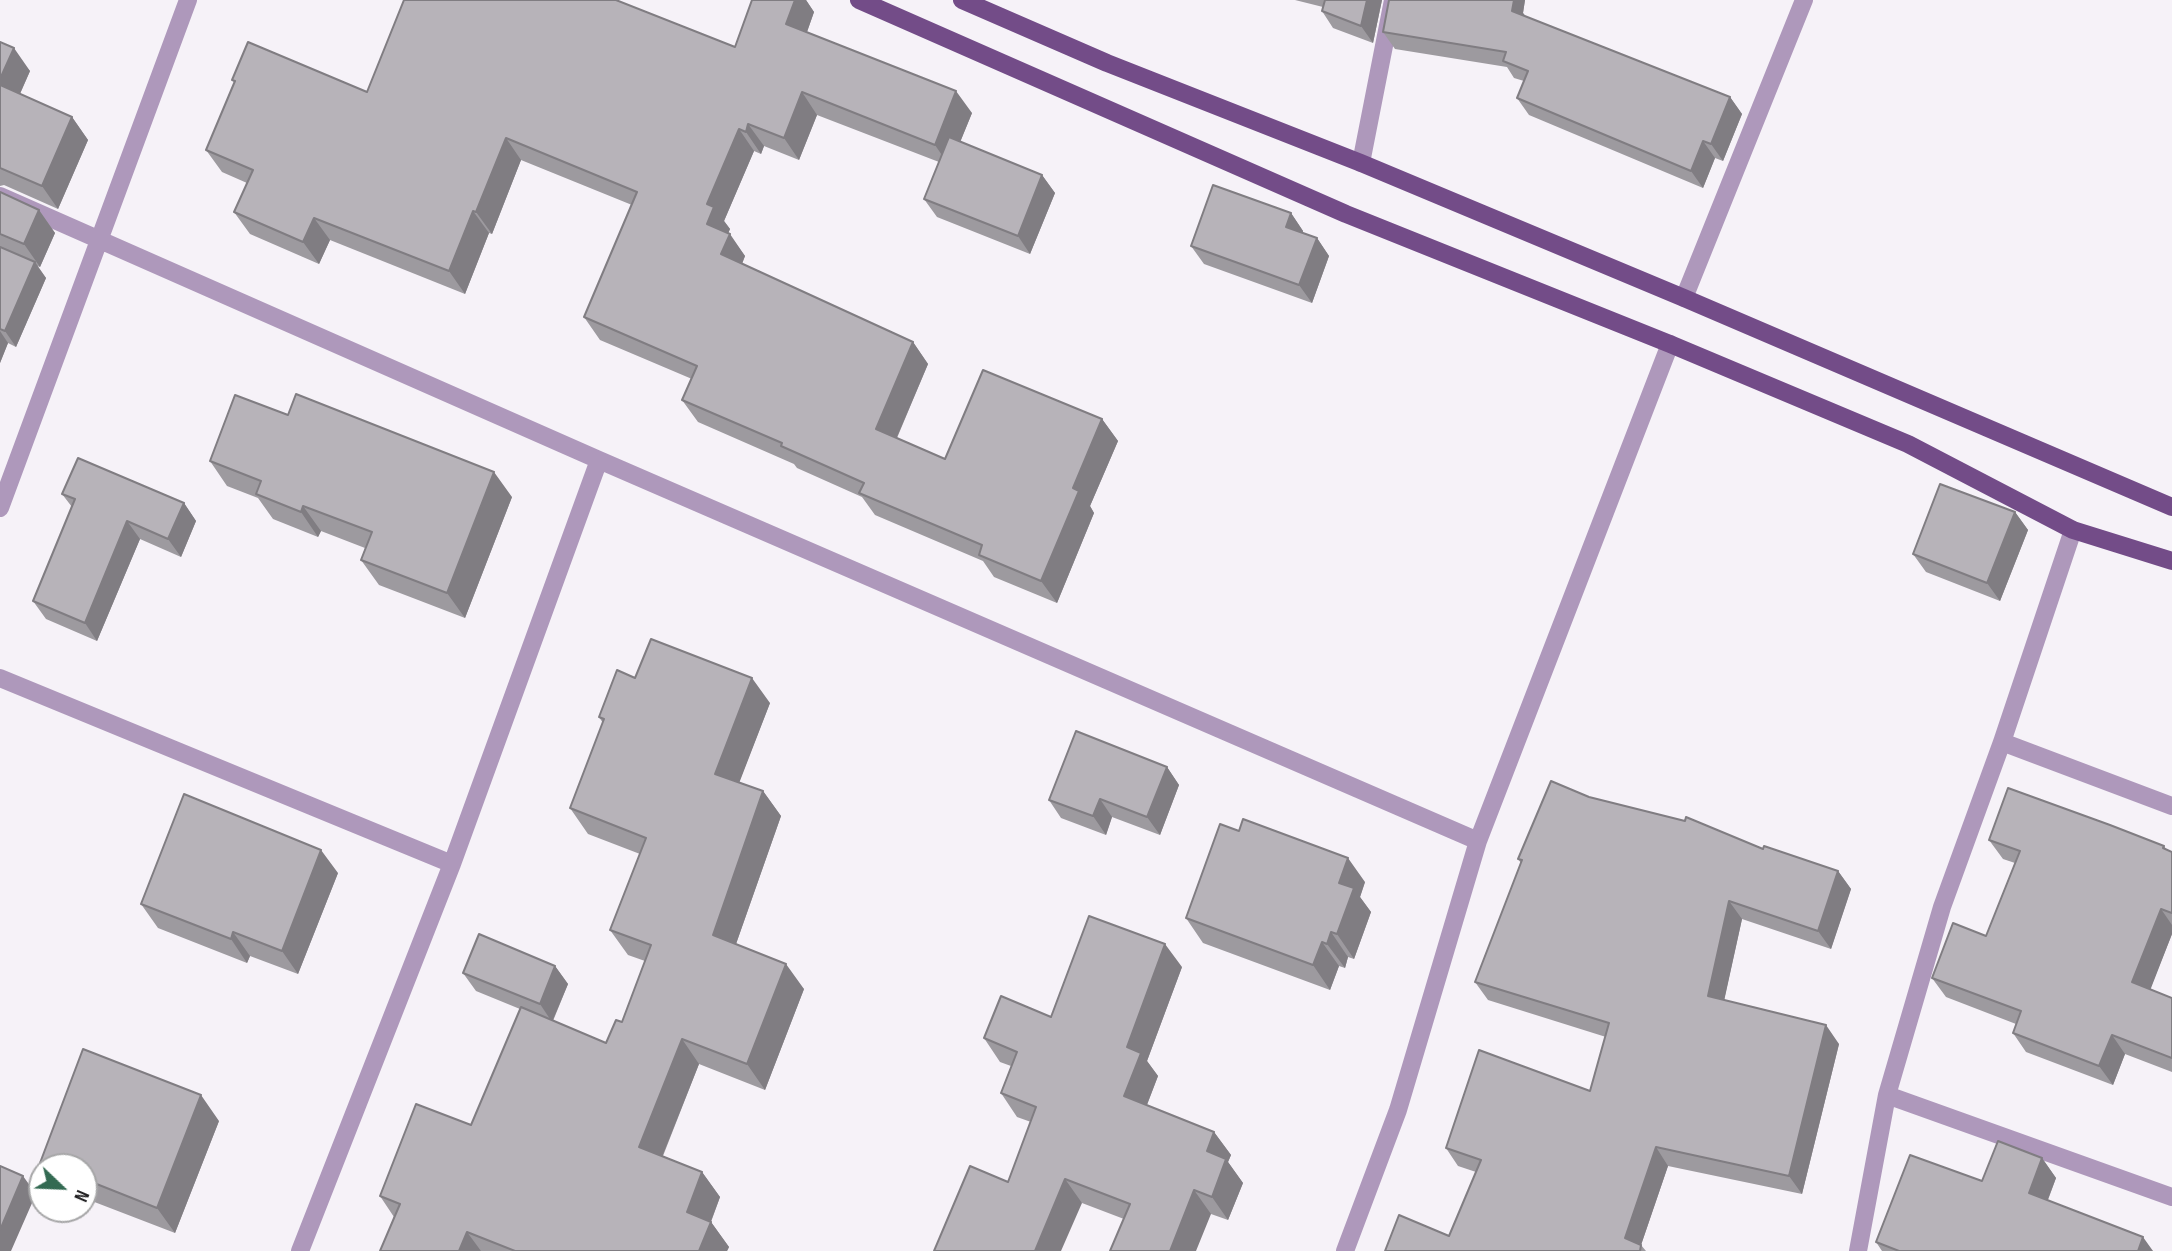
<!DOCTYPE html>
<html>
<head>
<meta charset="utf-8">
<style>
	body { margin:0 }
	#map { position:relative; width:2172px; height:1251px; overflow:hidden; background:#f6f2f8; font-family:"Sofia Sans Condensed",sans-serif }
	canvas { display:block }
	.north { position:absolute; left:28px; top:1153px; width:70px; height:70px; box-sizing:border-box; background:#fff; border:2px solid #a6a6a7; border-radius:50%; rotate:113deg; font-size:19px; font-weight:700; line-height:28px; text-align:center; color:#212022 }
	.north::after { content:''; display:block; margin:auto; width:24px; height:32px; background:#336a52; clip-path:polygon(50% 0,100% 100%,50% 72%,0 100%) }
</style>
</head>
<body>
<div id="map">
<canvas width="2172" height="1251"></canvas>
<div class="north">N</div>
</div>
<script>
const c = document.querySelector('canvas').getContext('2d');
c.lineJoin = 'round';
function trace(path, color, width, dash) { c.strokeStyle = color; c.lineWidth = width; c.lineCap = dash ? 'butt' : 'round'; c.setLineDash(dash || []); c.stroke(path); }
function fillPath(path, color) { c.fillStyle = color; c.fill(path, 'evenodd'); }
const minor = new Path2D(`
	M1361 163 1393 0
	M0 196 599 460 1478 841
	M1684 298 1804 0
	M0 508 188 0
	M0 678 452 864
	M2002 742 2172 806
	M1887 1095 2172 1197
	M300 1251 452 864 599 460
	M1345 1251 1398 1110 1478 841 1670 344
	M1858 1251 1887 1095 1942 907 2002 742 2073 530`);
const major = new Path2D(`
	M859 0 1346 214 1670 344 1908 444 2073 530 2172 561
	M962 0 1107 63 1361 163 1684 298 2172 507`);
const wall = new Path2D(`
	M752 0H806L814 12 807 32 972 113 960 142 1042 175 1055 193 1030 254 937 217 924 199 939 162 817 115 799 160 764 146 761 154 754 151 724 221 730 229 728 233 745 256 742 264 913 342 928 364 897 438 945 459 1102 419 1118 441 1090 506 1094 513 1057 603 994 577 983 561 875 515 862 497 797 468 794 464 698 422 682 400 692 379 600 340 584 317 632 205 521 160 492 234 489 233 465 294 330 240 319 264 250 234 234 212 247 183 222 172 206 150 235 83 232 80 367 92 735 47Z
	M1295 0H1382L1373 43 1333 28 1322 11 1323 7Z
	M1389 0H1525L1523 13 1525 16 1730 97 1742 114 1723 161 1715 158 1703 188 1529 115 1517 98 1524 81 1514 78 1507 67 1395 49 1383 32Z
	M0 42 30 71 20 94 72 117 88 140 58 209 4 185 0 186Z
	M0 192 39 210 55 233 40 267 37 266 46 278 16 347 8 343 0 363Z
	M1291 213 1303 231V233L1317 238 1329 256 1312 303 1204 264 1191 246Z
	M210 461 512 497 465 618 379 585 361 560 365 548 321 531 318 537 273 519 258 498 227 486Z
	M62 494 184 503 196 521 181 557 140 539 97 641 46 619 33 601 72 507Z
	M2015 512 2028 530 2000 601 1926 572 1913 554Z
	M635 678 770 703 739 782 763 791 781 816 736 944 804 989 765 1090 699 1064 663 1156 702 1172 720 1197 711 1222 729 1247 727 1251H380L394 1217 380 1196 471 1125 520 1009 476 991 463 973 555 966 568 984 553 1021 606 1043 622 1022 645 961 628 955 610 930 640 854 588 834 570 808 603 723 599 717Z
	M1167 767 1179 785 1160 835 1112 817 1106 835 1061 818 1049 800Z
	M1589 797 1838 871 1851 889 1831 949 1742 919 1724 1000 1839 1044 1802 1194 1668 1166 1641 1245 1646 1251H1385L1449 1236 1476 1172 1458 1166 1446 1148 1590 1091 1606 1037 1488 1000 1475 982 1521 863 1518 859Z
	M1989 840 2164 846 2166 849 2172 852V934L2150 989 2172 998V1072L2125 1054 2113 1085 2026 1052 2013 1033 2016 1024 1946 997 1932 978 1986 936 2015 863 2003 859Z
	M338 873 298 974 250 956 247 963 158 928 141 904Z
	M1365 882 1360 897 1371 912 1354 959 1348 957 1345 968 1339 966 1330 990 1203 943 1186 918Z
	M1182 967 1147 1061 1158 1076 1147 1105 1214 1132 1231 1155 1228 1162 1243 1183 1228 1220 1211 1214 1124 1219 1082 1203 1008 1182 1031 1122 1017 1117 1001 1093 1011 1066 1000 1062 984 1038 1051 1017Z
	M219 1121 175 1233 84 1198V1167H43L40 1163Z
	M2042 1158 2056 1178 2048 1200 2153 1251H1882L1876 1242 1982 1181Z`);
const shadedWall = new Path2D(`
	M795 0H806L814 12 802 46 786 24Z
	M1367 0H1382L1373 43 1361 26Z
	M1511 0H1525L1523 13 1526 17 1512 11Z
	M14 48 30 71 14 107 0 88V79Z
	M956 91 972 113 950 167 935 145Z
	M802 92 817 115 799 160 784 138Z
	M1730 97 1742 114 1723 161 1711 144Z
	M72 117 88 140 58 209 42 186Z
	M748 124 764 146 761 154 746 132Z
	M739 129 754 151 724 221 730 229 723 246 707 224V204Z
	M506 138 521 160 492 234 476 212Z
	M1703 141 1715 158 1703 188 1691 171Z
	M1042 175 1055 193 1030 254 1018 236Z
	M39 210 55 233 40 267 24 244Z
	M473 211 489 233 465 294 449 271Z
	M1291 213 1303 231 1299 245 1286 227Z
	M314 218 330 240 319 264 303 242Z
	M730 234 745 256 737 276 721 254Z
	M1317 238 1329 256 1312 303 1299 285Z
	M35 262 46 278 16 347 5 331Z
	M0 331 8 343 0 363Z
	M913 342 928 364 891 451 876 429Z
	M1102 419 1118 441 1090 506 1094 513 1057 603 1041 581 1073 488Z
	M494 472 512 497 465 618 447 593Z
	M184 503 196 521 181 557 168 539Z
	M303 506 321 531 318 537 301 512Z
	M2015 512 2028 530 2000 601 1987 583Z
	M127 521 140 539 97 641 85 623Z
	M752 678 770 703 733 799 715 774Z
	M1167 767 1179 785 1160 835 1147 817Z
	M763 791 781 816 730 961 713 935Z
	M1100 799 1112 817 1106 835 1093 816Z
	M321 850 338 873 298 974 282 951Z
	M1348 858 1365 882 1360 897 1371 912 1354 959 1337 934 1339 883Z
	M1838 871 1851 889 1831 949 1818 931Z
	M1729 901 1742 919 1721 1015 1708 996Z
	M2161 909 2172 925V934L2146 1001 2132 982Z
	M233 932 250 956 247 963 231 939Z
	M1331 932 1348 957 1345 968 1327 944Z
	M1322 942 1339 966 1330 990 1313 965Z
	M1165 944 1182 967 1147 1061 1158 1076 1141 1120 1124 1096 1127 1047Z
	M786 964 804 989 765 1090 747 1064Z
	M555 966 568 984 552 1022 540 1004Z
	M1826 1025 1839 1044 1802 1194 1789 1176Z
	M2112 1035 2125 1054 2113 1085 2099 1066Z
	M682 1039 699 1064 656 1172 639 1147Z
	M201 1095 219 1121 175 1233 157 1208Z
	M1214 1132 1231 1155 1228 1162 1243 1183 1228 1220 1212 1197 1207 1151Z
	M1656 1147 1668 1166 1639 1251 1625 1238Z
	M2042 1158 2056 1178 2043 1212 2029 1193Z
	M702 1172 720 1197 705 1237 687 1212Z
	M23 1176 36 1194 11 1251H0V1230Z
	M1065 1179 1082 1203 1061 1251H1035Z
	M1194 1190 1211 1214 1196 1251H1170Z
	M711 1222 729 1247 727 1251H699Z
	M467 1232 481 1251H459Z
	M2143 1237 2153 1251H2138Z`);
const building = new Path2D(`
	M404 0H616L735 47 752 0H795L786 24 956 91 935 145 802 92 784 138 748 124 746 132 739 129 707 204 714 207 707 224 730 234 721 254 913 342 876 429 945 459 983 370 1102 419 1073 488 1079 491 1041 581 979 555 982 545 859 493 864 483 781 446 782 443 682 400 697 366 584 317 637 192 506 138 476 212 473 211 449 271 314 218 303 242 234 212 253 170 206 150 235 81 232 80 248 42 367 92Z
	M1325 0H1367L1361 26 1322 11Z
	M1389 0H1514L1512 11 1730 97 1711 144 1703 141 1691 171 1517 98 1528 71 1503 61 1506 52 1383 32Z
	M0 42 14 48 0 79Z
	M0 85 72 117 42 186 0 168Z
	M949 137 1042 175 1018 236 924 199Z
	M1213 185 1291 213 1286 227 1317 238 1299 285 1191 246Z
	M0 192 39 210 24 244 0 234Z
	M0 247 35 262 5 331 0 329Z
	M296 394 494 472 447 593 361 560 372 532 303 506 301 512 256 494 261 481 210 461 235 395 288 415Z
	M78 458 184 503 168 539 127 521 85 623 33 601 75 499 62 494Z
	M1940 484 2015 512 1987 583 1913 554Z
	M651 639 752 678 715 774 763 791 713 935 786 964 747 1064 682 1039 639 1147 702 1172 687 1212 711 1222 699 1251H515L467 1232 459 1251H380L400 1204 380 1196 416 1104 471 1125 521 1007 606 1043 616 1020 622 1022 651 945 610 930 646 838 570 808 604 719 599 717 617 670 635 678Z
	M1076 731 1167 767 1147 817 1100 799 1093 816 1049 800Z
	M1551 781 1589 797 1685 821 1686 817 1763 849 1764 846 1838 871 1818 931 1729 901 1708 996 1826 1025 1789 1176 1656 1147 1625 1238 1641 1245 1640 1251H1385L1399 1215 1449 1236 1481 1160 1446 1148 1479 1050 1590 1091 1609 1023 1475 982 1522 860 1518 859Z
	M2008 788 2110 825 2164 846 2163 848 2172 852V913L2161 909 2132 982 2172 998V1058L2112 1035 2099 1066 2013 1033 2021 1011 1932 978 1953 923 1986 936 2020 851 1989 840Z
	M184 794 321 850 282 951 233 932 231 939 141 904Z
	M1243 819 1348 858 1339 883 1354 888 1337 934 1331 932 1327 944 1322 942 1313 965 1186 918 1220 824 1239 831Z
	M1089 916 1165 944 1127 1047 1141 1053 1124 1096 1214 1132 1207 1151 1226 1159 1212 1197 1194 1190 1170 1251H1110L1130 1204 1065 1179 1035 1251H934L970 1166 1008 1182 1036 1107 1001 1093 1017 1052 984 1038 1001 996 1051 1017Z
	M479 934 555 966 540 1004 463 973Z
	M83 1049 201 1095 157 1208 84 1179V1167H52L40 1163Z
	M1998 1141 2042 1158 2029 1193 2143 1237 2138 1251H1899L1876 1242 1910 1155 1982 1181Z
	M0 1166 23 1176 0 1230Z`);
trace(minor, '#ae98bb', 18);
trace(major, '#734c88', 18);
fillPath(wall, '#9d9a9f');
fillPath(shadedWall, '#807d82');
fillPath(building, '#b7b3b9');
trace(building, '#807d82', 2);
</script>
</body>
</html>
